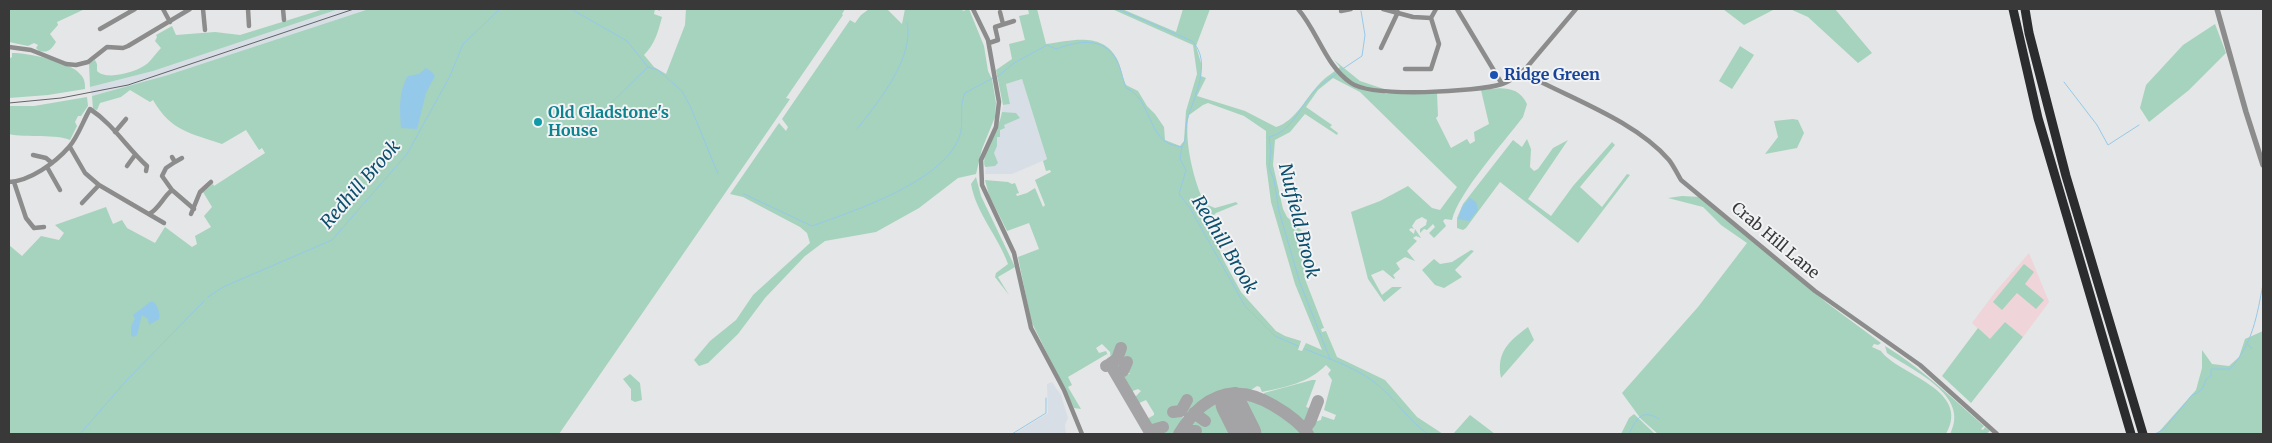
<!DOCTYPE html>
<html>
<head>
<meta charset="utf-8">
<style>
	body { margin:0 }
	#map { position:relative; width:2272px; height:443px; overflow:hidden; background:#e5e6e7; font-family:Merriweather,serif }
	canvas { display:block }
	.frame { position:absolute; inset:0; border:10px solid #39393a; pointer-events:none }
</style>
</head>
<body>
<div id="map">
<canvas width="2272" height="443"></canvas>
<div class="frame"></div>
</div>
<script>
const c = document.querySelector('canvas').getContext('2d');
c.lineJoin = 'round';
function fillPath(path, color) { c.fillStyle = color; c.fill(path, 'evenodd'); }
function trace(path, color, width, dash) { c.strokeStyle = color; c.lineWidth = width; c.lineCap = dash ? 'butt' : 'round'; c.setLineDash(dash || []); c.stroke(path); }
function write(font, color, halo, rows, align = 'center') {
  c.font = font + ' Merriweather,serif'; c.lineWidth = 4; c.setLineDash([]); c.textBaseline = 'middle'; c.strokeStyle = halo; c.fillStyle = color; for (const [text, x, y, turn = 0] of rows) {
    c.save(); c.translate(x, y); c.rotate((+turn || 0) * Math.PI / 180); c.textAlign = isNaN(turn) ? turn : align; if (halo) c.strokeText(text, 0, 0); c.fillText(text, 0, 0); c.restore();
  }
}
const commercial = new Path2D(`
	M2029 253 2049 302 2023 337 2005 322 1990 340 1972 323 1996 291Z`);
const built = new Path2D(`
	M339 9H369L168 75 92 96 90 87 153 71Z
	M1022 79 1047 159 1012 174H985L989 146 999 126 1003 105 1010 104 1006 84Z
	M1052 382 1061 395 1068 418 1065 425 1066 434H1014L1048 413 1047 384Z`);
const green = new Path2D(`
	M9 9H85L57 22 58 25 50 34 56 42C51 50 48 53 39 51L36 48 38 45 34 43 28 46 9 42Z
	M324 9H339L153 71 90 87 89 63 95 60 97 64V71C106 81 138 72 148 63 152 59 156 53 161 48L155 41 157 37 156 35 172 26 176 35 215 32 240 35Z
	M369 9H660V11L655 9 654 14 662 17C658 32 655 44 644 55L654 67 666 74 685 25 686 9H845L842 14 843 15 786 98 790 99 559 434H9V245L22 256 41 236 59 240 64 233 55 225 106 207 113 224 122 220 127 228 155 243 165 227 192 247 197 244 195 236 211 227 204 216 212 207 203 192 213 184 214 186 265 153 262 148 259 150 246 130 222 144C190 133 171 131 153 100L150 102 130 90 121 97 100 103 97 110 93 109 92 96 168 75Z
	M869 9H887L902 24 905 9H962L963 11 969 9 984 46 988 71 992 79 996 103 995 117 982 149 976 174 958 178 919 208 876 232 825 241 805 256 765 298 738 334 708 363 699 366 694 360 710 341 736 320 753 295 810 243 807 233 800 227 743 197 730 194 779 123 786 131 788 127 782 119 850 20 855 23 861 15Z
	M1028 9H1037L1046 44C1071 41 1102 31 1117 59 1121 67 1122 77 1126 85L1138 91 1147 106 1155 114 1164 127 1165 140 1180 146 1184 141 1186 111 1197 74 1193 45 1112 9H1122L1176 32 1183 9H1210L1196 46 1201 63V76L1206 78 1197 96 1245 111 1276 127C1296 121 1307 96 1321 82 1327 76 1334 72 1340 67L1334 60 1360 81 1384 89 1385 94 1437 93 1438 116 1436 118 1451 148 1467 139 1470 144 1475 141 1474 132 1489 124 1481 90C1498 88 1518 84 1527 104L1523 117C1505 141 1458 193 1452 220L1445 219 1443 221 1446 226 1434 238 1429 233 1435 227 1433 224 1427 230 1424 229 1420 233V229L1426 225 1427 220 1422 217 1416 220 1412 226 1414 229 1411 228 1409 230 1414 234 1415 229 1421 238 1416 236 1413 238 1417 241 1407 251 1415 261 1405 257 1396 263 1400 269 1393 275 1395 278 1394 279 1383 270 1371 275 1382 295 1392 287H1402L1384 302 1368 279 1351 212 1380 201 1408 186 1432 208 1440 210 1457 187 1360 92 1333 78 1318 90 1306 107 1332 125 1330 127 1338 133 1337 135 1305 114 1290 132 1275 140 1273 165 1283 209 1287 217 1302 231 1311 260 1304 270 1305 279 1324 328 1321 329 1322 332 1326 331 1337 357 1385 380 1417 417 1443 434H1312L1311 428 1314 422 1321 420 1322 416 1334 420 1336 415 1324 410 1332 380 1328 374 1331 370 1326 365C1309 383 1285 387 1262 392L1260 387 1257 386 1248 392 1230 389 1219 391 1198 403 1186 417 1183 412 1188 401 1186 399 1181 407 1171 411 1172 415 1181 414 1184 420 1177 431H1174L1176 432 1175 434H1154L1153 433 1157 429H1164V426L1153 425 1149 427 1145 420 1154 415V413L1146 400 1137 404 1134 398 1141 391 1138 389 1130 392 1126 382 1123 383 1119 375 1130 374 1125 369 1128 361H1126L1117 372 1113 364 1119 361 1123 346H1119L1116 357 1111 362 1110 352 1102 344 1096 348 1099 353 1106 351 1109 358 1107 354 1068 377 1072 385 1068 387 1081 409 1074 408 1031 321 1018 257 1039 249 1029 223 1007 231 989 195 985 180 1008 182 1012 184 1015 183 1019 193 1016 194 1017 196 1027 193 1035 188 1043 207 1045 205 1035 180 1051 172 1050 170 1046 171 1043 161 1047 159 1022 79 1006 84 1010 104 1003 105 996 70 1012 59 1009 44 1025 40 1019 16 1029 14ZM1208 103 1244 116 1266 131V164L1271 202 1295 284 1322 350 1306 343 1302 351 1298 350 1301 341 1285 336 1276 331 1241 292 1224 261 1210 228 1209 220 1216 213 1238 204 1236 202 1215 208 1205 204C1194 183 1183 138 1189 115L1203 105Z
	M1723 9H1775L1744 25Z
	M1790 9H1835L1872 53 1858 63 1808 17Z
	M2215 24 2226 53 2189 90 2149 122 2140 108 2146 85 2183 45Z
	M1740 46 1754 55 1732 89 1719 81Z
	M12 53C28 53 69 61 80 74 85 79 85 83 85 89L48 95 9 98V59L12 57Z
	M87 97 88 106 81 116H78L75 122 77 126 70 140C58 134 26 138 9 134V106H34Z
	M1002 112 1016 113 1020 118 1004 125 1005 128 1000 130V137H997V146L994 153 998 163 995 166 985 167C980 153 1000 128 1002 112Z
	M1793 119 1798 120 1804 133 1797 148 1765 154 1778 137 1774 121Z
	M1527 139 1531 149 1530 167 1534 171 1538 169 1553 148 1568 140 1528 199 1551 216 1573 186 1612 142 1615 145 1580 187 1602 207 1627 174 1630 175 1578 243 1500 182 1466 228 1463 230 1457 228V218L1463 204 1513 140 1522 147Z
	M976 177 981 196 1015 267 998 277 1009 295 995 277 996 273 1008 264C998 236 976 213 971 184Z
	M1682 196 1701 197 1827 303 1881 343 1878 345 1874 344 1872 347 1881 351C1898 375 1972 389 1946 434H1658L1641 419 1622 393 1698 307 1747 243 1721 225 1703 207 1668 198Z
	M1471 250 1474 251 1455 270 1462 277 1444 288 1435 285 1422 270 1434 259 1440 264 1452 262Z
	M2024 264 2034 272 2025 284 2044 300 2036 309 2017 293 2002 310 1993 302Z
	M2005 322 2023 337 1971 403 1942 376 1978 328 1990 339Z
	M1528 327 1534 340 1501 378C1496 352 1509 341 1528 327Z
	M2263 331V434H2157L2196 390 2202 368V350L2212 364 2229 366 2239 357 2245 339Z
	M1885 346C1921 368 1952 398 1984 426L1981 429 1983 430 1985 427 1990 431 1986 434H1950C1971 395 1913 371 1887 353Z
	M630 374 640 383 642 400 635 402 631 400V389L623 379Z
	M1312 380H1316L1306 407 1312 409 1306 422 1263 396 1264 393Z
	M1233 397C1260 399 1287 413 1304 434H1184L1186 431 1188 433 1198 432 1196 429H1187L1196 416 1204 422 1206 421 1198 414 1214 404Z
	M1634 414 1655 434H1621L1629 418Z
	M1470 415 1495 434H1453Z`);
const water = new Path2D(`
	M426 68 432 72 435 76 426 93 417 129 401 128C400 111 398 91 408 76L419 74Z
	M1470 198 1476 202 1478 210 1469 221 1458 219 1462 207Z
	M150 302H154C157 306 161 313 159 319L149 325 148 319 142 315 137 335 133 337 131 335V326L135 319 133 315Z`);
const stream = new Path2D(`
	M571 9 627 41 648 67 658 70 682 91 691 108 718 174
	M1118 9 1192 41C1213 62 1194 97 1187 120 1185 129 1187 140 1182 147
	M1341 70 1362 56 1365 35 1361 11
	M997 77 1014 63 1047 45 1056 49C1080 40 1107 36 1119 65 1122 73 1123 80 1126 88 1149 98 1147 128 1166 142 1170 145 1177 146 1182 147L1180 159 1186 170 1179 194 1190 208 1245 306 1275 336 1298 346
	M2064 82 2097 125 2108 145 2139 125
	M857 129C878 102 915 58 907 22
	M574 139 648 67
	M744 194 812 226C854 211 942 182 959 138 965 124 958 107 965 93L993 78
	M208 297 223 287 332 240 407 154 450 76 463 44 500 9
	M2248 345 2252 348 2251 349
	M1305 349C1329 359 1358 368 1378 385 1396 400 1408 420 1428 434
	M1330 359 1300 283 1279 211 1274 180 1269 167 1271 151 1269 137C1291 131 1297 113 1310 96 1318 86 1327 80 1338 73
	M80 434 126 381 204 301
	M1012 434 1046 413V398
	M1629 434C1636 419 1642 408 1659 419
	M2155 434 2164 429 2192 395C2201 392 2204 388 2206 379L2211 376V369H2230C2253 344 2257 315 2263 284`);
const taxiway = new Path2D(`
	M1110 364 1117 359 1121 348
	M1106 366 1110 364 1151 434
	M1116 374 1123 371 1127 362
	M1229 398 1231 395C1254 388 1296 417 1308 434
	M1173 412 1181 411 1187 400
	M1194 413 1205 421
	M1183 428 1188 431H1196
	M1305 429 1310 422 1318 401
	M1149 431 1163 427
	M1179 434C1192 413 1208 395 1235 393`);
const runway = new Path2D(`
	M1231 404 1246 434`);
const minor = new Path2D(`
	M163 9 170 22
	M203 9 205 30
	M248 9 249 26
	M283 9 284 20
	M973 9 988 40 999 102 996 127 981 160 982 185 1014 253 1031 328 1064 390 1082 434
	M1298 9C1318 32 1325 65 1351 83 1372 98 1477 92 1502 84 1512 81 1520 74 1527 67L1576 9
	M1383 9 1413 17 1431 18
	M1457 9 1502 84
	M1341 11 1351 9
	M1000 12 1003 24
	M100 29 135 9
	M989 43 998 40 995 27 1014 21
	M9 47 31 50 66 64 76 65 88 62 107 47 123 48 128 46 190 9
	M1381 48 1398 12
	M1405 69H1431L1439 44 1431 18 1436 9
	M1518 76 1532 78 1543 83C1583 103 1639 125 1669 160 1673 165 1677 173 1681 180L1815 291 1920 365 1997 434
	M115 132 126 119
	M70 147 85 173 99 185 164 223
	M33 155 46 158 52 163
	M172 157 175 162 166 168 162 176 172 190
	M175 162 182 158
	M127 166 135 155
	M47 167 60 190
	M9 182C30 181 55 163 69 147 78 137 83 121 90 109 113 124 127 148 147 166L146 171
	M14 182 26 218 34 228 44 227
	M82 203 99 185
	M149 214C159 209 163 197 172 190L194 209
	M191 214 200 192 211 182`);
const tertiary = new Path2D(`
	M2217 9 2246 112 2263 165`);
const motorway = new Path2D(`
	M2013 9 2038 118 2131 434
	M2025 9 2029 33 2066 176 2143 434`);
const rail = new Path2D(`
	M9 103 61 98 128 85 354 9`);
const markers = [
	[1494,75,5,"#1a4fb4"],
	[538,122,5,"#0f9aa8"]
];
const transitNames = [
	["Ridge Green",1504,75]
];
const cultureNames = [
	["Old Gladstone's",548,113],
	["House",548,131]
];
const streetNames = [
	["Crab Hill Lane",1775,241,40]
];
const waterNames = [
	["Redhill Brook",361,185,-49],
	["Nutfield Brook",1298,221,76],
	["Redhill Brook",1224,245,59]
];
fillPath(commercial, '#efd4d9');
fillPath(built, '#d8dee6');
fillPath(green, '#a6d3bd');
fillPath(water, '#95c9e9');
trace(stream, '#95c9e9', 1);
trace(taxiway, '#a4a4a6', 12);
trace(runway, '#a4a4a6', 31);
trace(minor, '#8c8c8c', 4.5);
trace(tertiary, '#8c8c8c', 5.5);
trace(motorway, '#2b2c2d', 9);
trace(rail, '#626364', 1);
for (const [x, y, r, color] of markers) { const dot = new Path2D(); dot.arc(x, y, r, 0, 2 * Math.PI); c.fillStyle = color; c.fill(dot); trace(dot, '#f2f3f4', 2); }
write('bold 16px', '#164399', '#f2f3f4', transitNames, 'left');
write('bold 16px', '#0d838f', '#f2f3f4', cultureNames, 'left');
write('16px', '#39393a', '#f2f3f4', streetNames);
write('italic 18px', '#0b4e6d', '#f2f3f4', waterNames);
</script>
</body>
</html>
